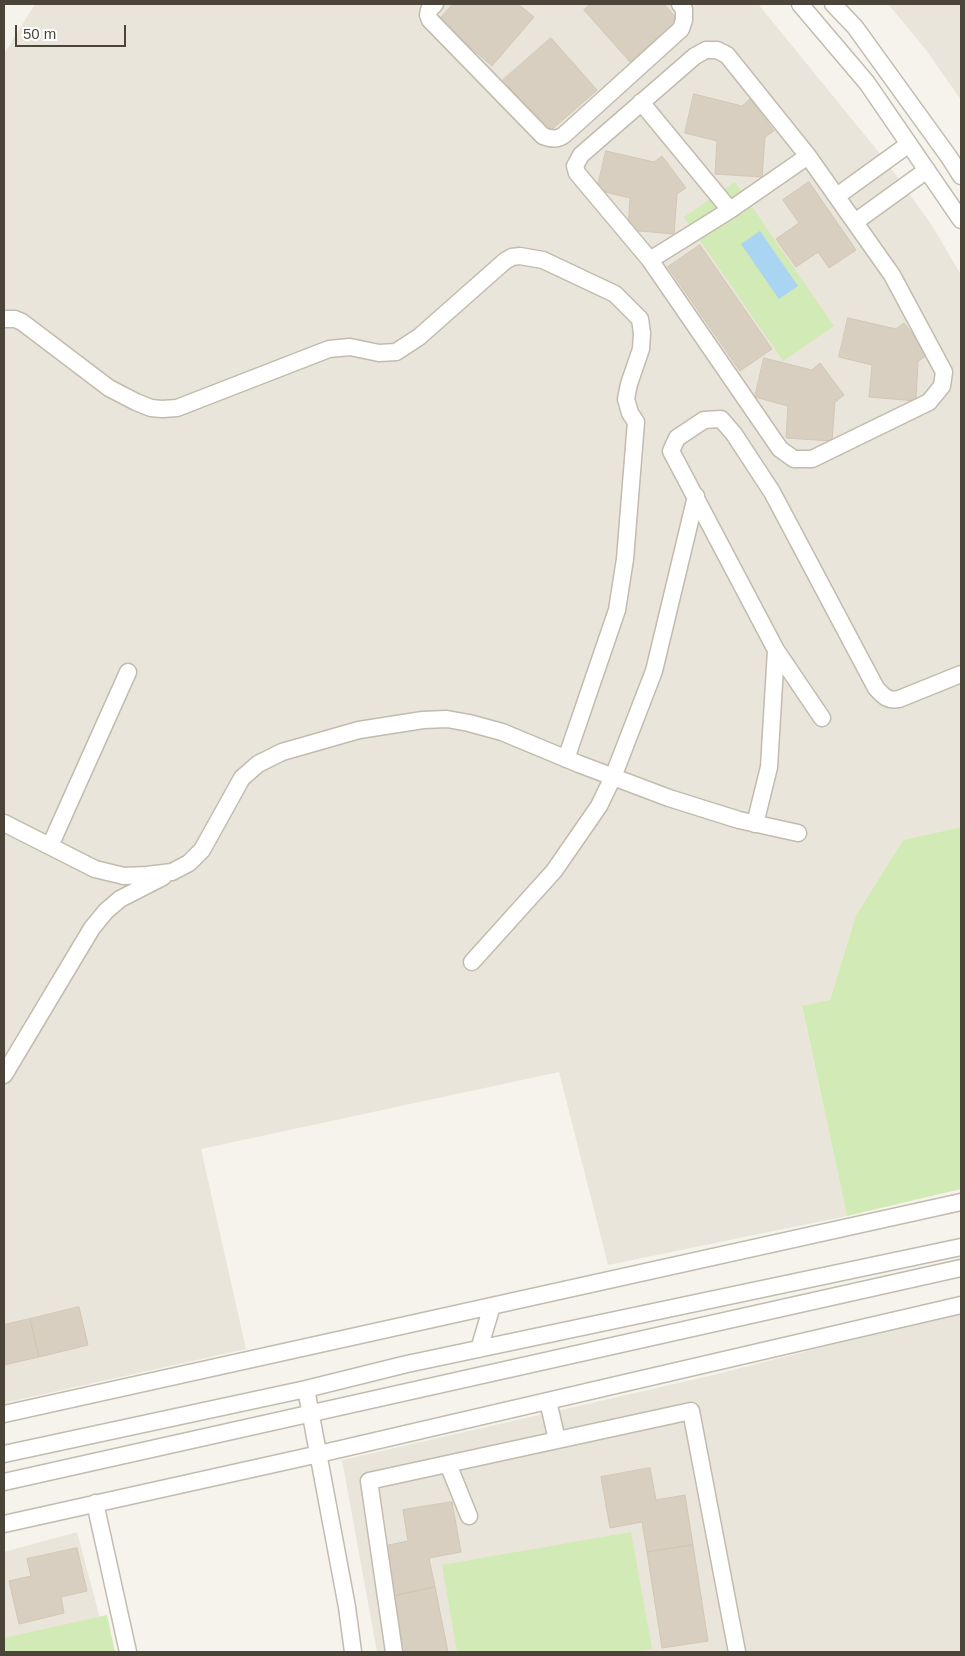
<!DOCTYPE html>
<html>
<head>
<meta charset="utf-8">
<style>
	body { margin:0 }
	#map { position:relative; width:965px; height:1656px; overflow:hidden; background:#f6f3ec; font-family:Arial,sans-serif }
	canvas { display:block }
	.frame { position:absolute; inset:0; border:5px solid #4b4439; pointer-events:none }
	.scale { position:absolute; left:15px; top:25px; width:111px; height:22px; box-sizing:border-box; border:2px solid #4b4439; border-top:0; padding-left:6px; font-size:15px; line-height:18px; white-space:nowrap; color:#4b4439; -webkit-text-stroke:4px #fff; paint-order:stroke }
</style>
</head>
<body>
<div id="map">
<canvas width="965" height="1656"></canvas>
<div class="frame"></div>
<div class="scale">50 m</div>
</div>
<script>
const c = document.querySelector('canvas').getContext('2d');
c.lineJoin = 'round';
function fillPath(path, color) { c.fillStyle = color; c.fill(path, 'evenodd'); }
function trace(path, color, width, dash) { c.strokeStyle = color; c.lineWidth = width; c.lineCap = dash ? 'butt' : 'round'; c.setLineDash(dash || []); c.stroke(path); }
const residential = new Path2D(`
	M35 4H758L886 161 933 227 961 275V827L903 840 856 915 830 1000 802 1007 847 1216 608 1265 559 1072 201 1149 246 1349 4 1403V54Z
	M888 4H961V100L926 50Z
	M961 1312V1652H377L342 1460 709 1376Z
	M77 1532 109 1652H4V1552Z`);
const green = new Path2D(`
	M735 182 834 326 783 361 684 217Z
	M961 827V1189L847 1216 802 1006 830 1000 856 915 903 840Z
	M631 1532 652 1649 631 1652H457L442 1565Z
	M107 1615 115 1652H4V1638Z`);
const water = new Path2D(`
	M760 231 798 286 779 299 741 244Z`);
const building = new Path2D(`
	M453 4H518L534 17 492 66 439 20Z
	M591 4H664L678 20 630 62 584 10Z
	M551 38 597 90 549 132 503 80Z
	M694 94 742 106 750 99 774 131 765 137 762 177 715 174 717 141 685 133Z
	M606 151 654 162 662 156 686 188 677 194 674 234 628 230 630 198 597 190Z
	M809 182 856 250 829 268 818 252 796 267 776 239 799 223 783 200Z
	M700 245 772 349 740 371 668 267Z
	M848 318 896 329 904 323 928 355 918 361 916 401 869 397 872 365 839 357Z
	M764 358 812 370 820 363 844 395 835 402 832 441 786 438 788 406 755 397Z
	M79 1307 88 1345 39 1357 30 1319Z
	M30 1319 39 1357 4 1365V1325Z
	M650 1468 656 1500 685 1495 693 1545 647 1552 642 1522 610 1528 601 1477Z
	M452 1502 461 1552 429 1558 435 1587 389 1597 379 1547 408 1541 403 1510Z
	M693 1545 708 1641 662 1648 647 1552Z
	M77 1548 87 1591 61 1597 64 1613 19 1624 9 1581 31 1576 27 1559Z
	M435 1587 448 1652H400L389 1597Z`);
const minor = new Path2D(`
	M435 4 429 10 428 15 430 20 543 136C551 139 557 140 564 135L681 29 684 20V9L680 4
	M800 4 867 83 961 220
	M833 4 855 27 949 157 961 176
	M706 50H717L727 55 808 156 892 275 944 372 942 386 929 402 812 459H794L780 449 650 260 577 173 575 166 581 155 695 56Z
	M641 102 730 210 650 260
	M837 196 909 144
	M730 210 808 156
	M855 222 927 170
	M4 319H15L22 322 109 388 136 402 151 408 162 409 177 408 329 349 350 347 379 353 396 352 419 337 505 261 512 257 520 256 543 260 615 294 640 319 642 333 641 349 629 384 626 399 630 413 636 422 625 559 617 610 566 759
	M822 718 776 650 671 451 677 438 704 420 721 419 734 434 772 492 876 688C884 697 888 701 899 699L961 674
	M4 823 95 869 124 876 147 875 172 872 189 863 202 850 242 778 258 764 282 752 359 730 423 720 447 719 469 723 502 732 579 764 669 798 739 820 798 833
	M755 824 769 767 776 650
	M50 846 128 672
	M472 962 554 871 599 806 613 777 654 671 696 496
	M4 1075 92 928 106 911 120 899 163 877
	M479 1349 492 1306
	M306 1389 347 1607 353 1652
	M548 1401 557 1440
	M4 1414 961 1202
	M4 1454 306 1389 407 1364 961 1247
	M448 1464 469 1516
	M4 1482 961 1268
	M95 1503 128 1652
	M4 1524 319 1454 961 1305
	M394 1652 369 1481 691 1411 737 1652`);
fillPath(residential, '#eae5da');
fillPath(green, '#d2eab5');
fillPath(water, '#a9d4f2');
fillPath(building, '#d8cfc1');
trace(building, '#d3c7b4', 1);
trace(minor, '#c2bbae', 19);
trace(minor, '#fff', 16);
</script>
</body>
</html>
